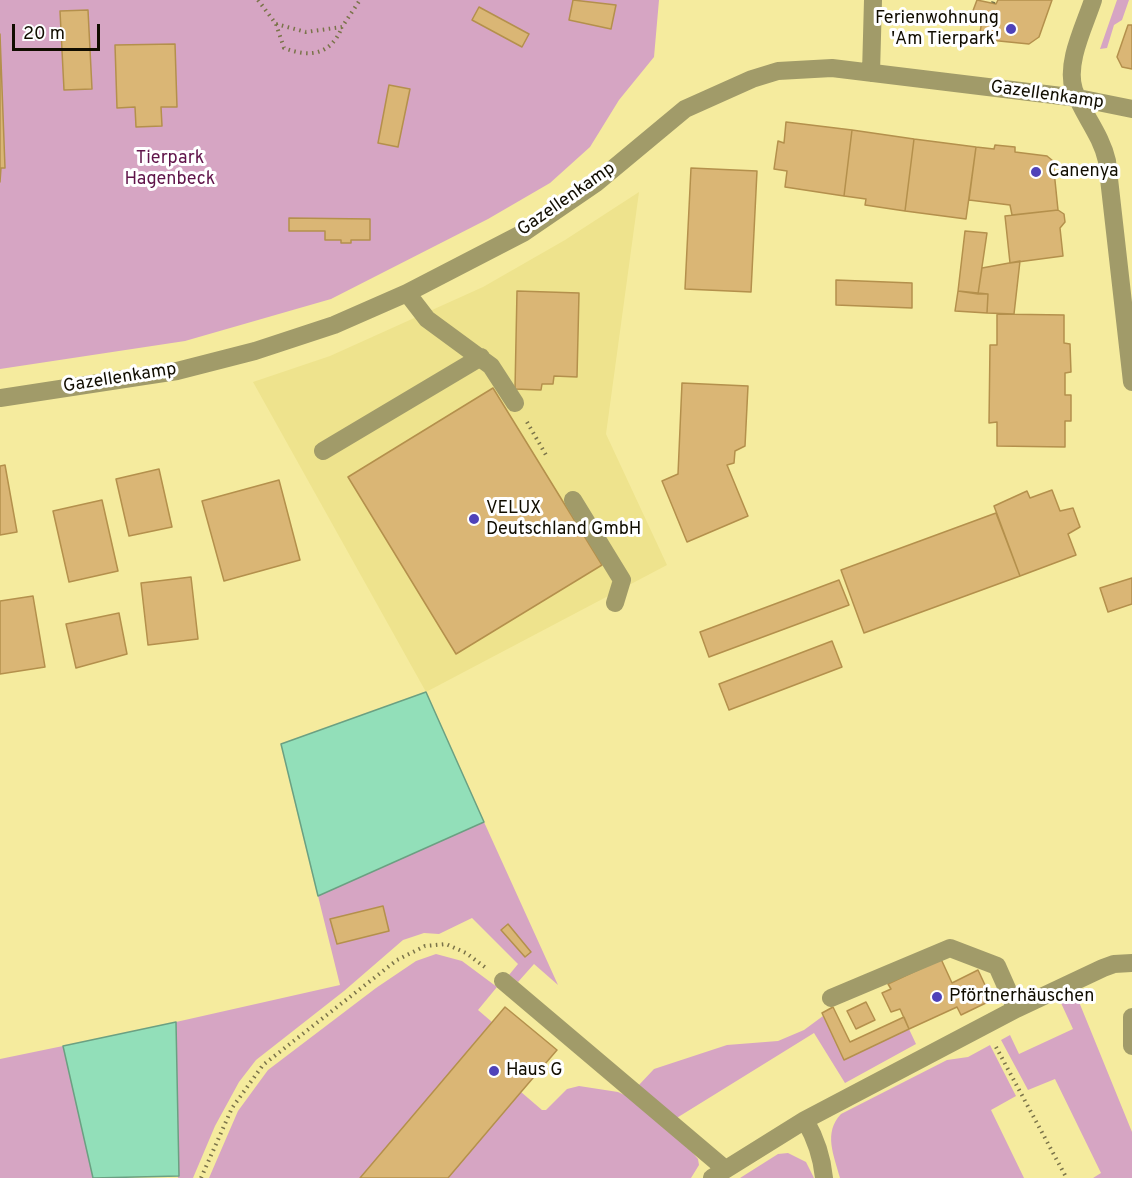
<!DOCTYPE html>
<html>
<head>
<meta charset="utf-8">
<style>
	body { margin:0 }
	#map { position:relative; width:1132px; height:1178px; overflow:hidden; background:#f5eb9e; font-family:Overpass,sans-serif }
	canvas { display:block }
	.scale { position:absolute; left:12px; top:24px; width:88px; height:27px; box-sizing:border-box; border:3px solid #110d00; border-top:0; padding-left:8px; font-size:18px; line-height:21px; white-space:nowrap; color:#110d00; -webkit-text-stroke:4px #fff; paint-order:stroke }
</style>
</head>
<body>
<div id="map">
<canvas width="1132" height="1178"></canvas>
<div class="scale">20 m</div>
</div>
<script>
const c = document.querySelector('canvas').getContext('2d');
c.lineJoin = 'round';
function fillPath(path, color) { c.fillStyle = color; c.fill(path, 'evenodd'); }
function trace(path, color, width, dash) { c.strokeStyle = color; c.lineWidth = width; c.lineCap = dash ? 'butt' : 'round'; c.setLineDash(dash || []); c.stroke(path); }
function write(font, color, halo, rows, align = 'center') {
  c.font = font + ' Overpass,sans-serif'; c.lineWidth = 6; c.setLineDash([]); c.textBaseline = 'middle'; c.strokeStyle = halo; c.fillStyle = color; for (const [text, x, y, turn = 0] of rows) {
    c.save(); c.translate(x, y); c.rotate((+turn || 0) * Math.PI / 180); c.textAlign = isNaN(turn) ? turn : align; if (halo) c.strokeText(text, 0, 0); c.fillText(text, 0, 0); c.restore();
  }
}
const built = new Path2D(`
	M639 192 606 434 667 565 426 692 253 382 330 356 483 287 565 240Z`);
const green = new Path2D(`
	M0 0H659L654 57 619 100 590 147 550 183 488 219 331 299 185 341 0 369Z
	M1117 0H1129L1122 20 1114 25 1107 48 1100 49Z
	M484 822 558 985 534 964 518 982 509 975 518 964 472 918 439 934 424 933 403 940 344 991 256 1060 239 1082 215 1126 193 1178H178L176 1022 340 985 318 896Z
	M436 954 462 961 497 987 478 1010 492 1022 360 1178H209L238 1111 268 1070 376 988 416 961Z
	M1077 997 1132 1132V1178H1093L1101 1173 1055 1079 1028 1090 1001 1040 1010 1035 1019 1054 1073 1029 1061 1003Z
	M823 1016 844 1059 909 1029 916 1044 845 1083 814 1033 675 1119 638 1086 654 1069 727 1045 778 1041 804 1030Z
	M990 1045 1016 1096 991 1110 1024 1178H840C834 1155 823 1133 841 1114L947 1060 968 1057Z
	M63 1046 93 1178H0V1059Z
	M579 1086 618 1092 631 1098 692 1152 698 1159 699 1165 691 1178H448L521 1092 542 1110H546L567 1089Z
	M788 1153 806 1162 814 1178H740L778 1154Z`);
const water = new Path2D(`
	M426 692 484 822 318 896 281 744Z
	M176 1022 179 1176 93 1178 63 1046Z`);
const building = new Path2D(`
	M573 0 616 5 611 29 569 20Z
	M977 0 996 4 998 0H1052L1039 37 1029 44 979 39 982 20 971 16Z
	M479 7 529 34 522 47 472 20Z
	M88 10 92 89 64 90 60 11Z
	M1128 25H1132V69L1122 67 1117 57Z
	M0 34 5 168H1L0 182Z
	M175 44 177 107H161L162 126 136 127 135 107 117 108 115 45Z
	M389 85 410 89 398 147 378 143Z
	M786 122 852 130 844 196 785 187 787 171 774 169 778 141 784 143Z
	M852 130 914 139 905 211 865 205 866 199 844 196Z
	M914 139 976 147 966 219 905 211Z
	M995 145 1015 147V152L1047 156 1053 161 1058 210 1012 215 1010 205 969 200 976 147 994 149Z
	M691 168 757 171 751 292 685 289Z
	M1058 210 1064 214 1065 222 1060 228 1063 256 1010 263 1005 216Z
	M289 218 370 219V240H351V243H341V240H325V231H289Z
	M965 231 987 233 978 294 958 291Z
	M1020 261 1014 314 987 313 988 294H978L982 268Z
	M836 280 912 283V308L836 305Z
	M517 291 579 293 577 377 554 376 553 384H542L541 390 515 389Z
	M958 291 988 294 987 313 955 311Z
	M997 314 1064 315V343L1070 344 1071 372 1065 373V395H1071V421H1065V447L997 446V422L989 423 990 345H997Z
	M682 383 748 386 745 446 735 451 734 463 727 465 748 516 687 542 662 481 678 474Z
	M493 388 602 565 456 654 348 477Z
	M5 465 17 532 0 535V466Z
	M159 469 172 527 129 536 116 479Z
	M279 480 300 560 224 581 202 501Z
	M1052 490 1060 511 1073 508 1080 527 1068 534 1076 555 1020 576 994 506 1027 491 1030 498Z
	M102 500 118 571 69 582 53 511Z
	M996 513 1020 576 864 633 841 570Z
	M191 577 198 639 148 645 141 583Z
	M1132 578V604L1108 612 1100 588Z
	M839 580 849 605 709 657 700 632Z
	M33 596 45 667 0 674V601Z
	M119 613 127 654 76 668 66 624Z
	M832 641 842 667 729 710 719 684Z
	M383 906 389 931 337 944 330 919Z
	M508 924 531 952 525 957 501 930Z
	M941 959 952 983 978 970 992 1000 961 1015 957 1007 909 1029 900 1009 891 1012 882 993 891 989 888 984Z
	M866 1002 875 1020 856 1029 847 1011Z
	M505 1007 557 1050 521 1092 448 1178H360Z
	M833 1007 850 1042 904 1017 909 1029 844 1060 822 1013Z`);
const path = new Path2D(`
	M258 0 276 24 306 32 342 27 360 0
	M993 3 994 0
	M276 24 284 48C310 58 331 55 342 27
	M527 422 546 455
	M996 1047 1066 1177
	M201 1178 232 1108 263 1065 397 960 425 946 446 944 466 953 486 968`);
const minor = new Path2D(`
	M1093 0C1085 25 1065 63 1074 90 1083 115 1101 134 1107 161L1132 382
	M871 73 873 0
	M407 293 427 319 491 366 515 403
	M0 398 177 371 255 351 334 325 407 293 523 233 596 183 685 109 752 79 778 71 832 68 1078 98 1132 109
	M323 451 481 357
	M573 500 622 580 615 603
	M503 981 724 1168
	M831 998 950 948 997 966 1016 1009
	M1132 1017V1046
	M805 1120C816 1139 822 1156 824 1178
	M712 1178 805 1120 1016 1009 1103 968 1114 964 1132 963`);
const markers = [
	[1011,29,6,"#4f42b9"],
	[1036,172,6,"#4f42b9"],
	[474,519,6,"#4f42b9"],
	[937,997,6,"#4f42b9"],
	[494,1071,6,"#4f42b9"]
];
const poiNames = [
	["Ferienwohnung",999,19,"right"],
	["'Am Tierpark'",999,40,"right"],
	["Canenya",1048,172],
	["VELUX",486,509],
	["Deutschland GmbH",486,530],
	["Pförtnerhäuschen",949,997],
	["Haus G",506,1071]
];
const streetNames = [
	["Gazellenkamp",1047,96,8],
	["Gazellenkamp",567,200,-35],
	["Gazellenkamp",120,379,-9]
];
const parkNames = [
	["Tierpark",170,159],
	["Hagenbeck",170,180]
];
fillPath(built, '#eee38d');
fillPath(green, '#d6a5c3');
fillPath(water, '#92dfb9');
trace(water, '#6ba082', 1.5);
fillPath(building, '#dab675');
trace(building, '#b4904c', 1.5);
trace(path, '#7a7349', 4, [1.5, 4.5]);
trace(minor, '#a19b69', 18);
for (const [x, y, r, color] of markers) { const dot = new Path2D(); dot.arc(x, y, r, 0, 2 * Math.PI); c.fillStyle = color; c.fill(dot); trace(dot, '#fff', 2); }
write('18px', '#110d00', '#fff', poiNames, 'left');
write('18px', '#110d00', '#fff', streetNames);
write('18px', '#60144a', '#fff', parkNames);
</script>
</body>
</html>
